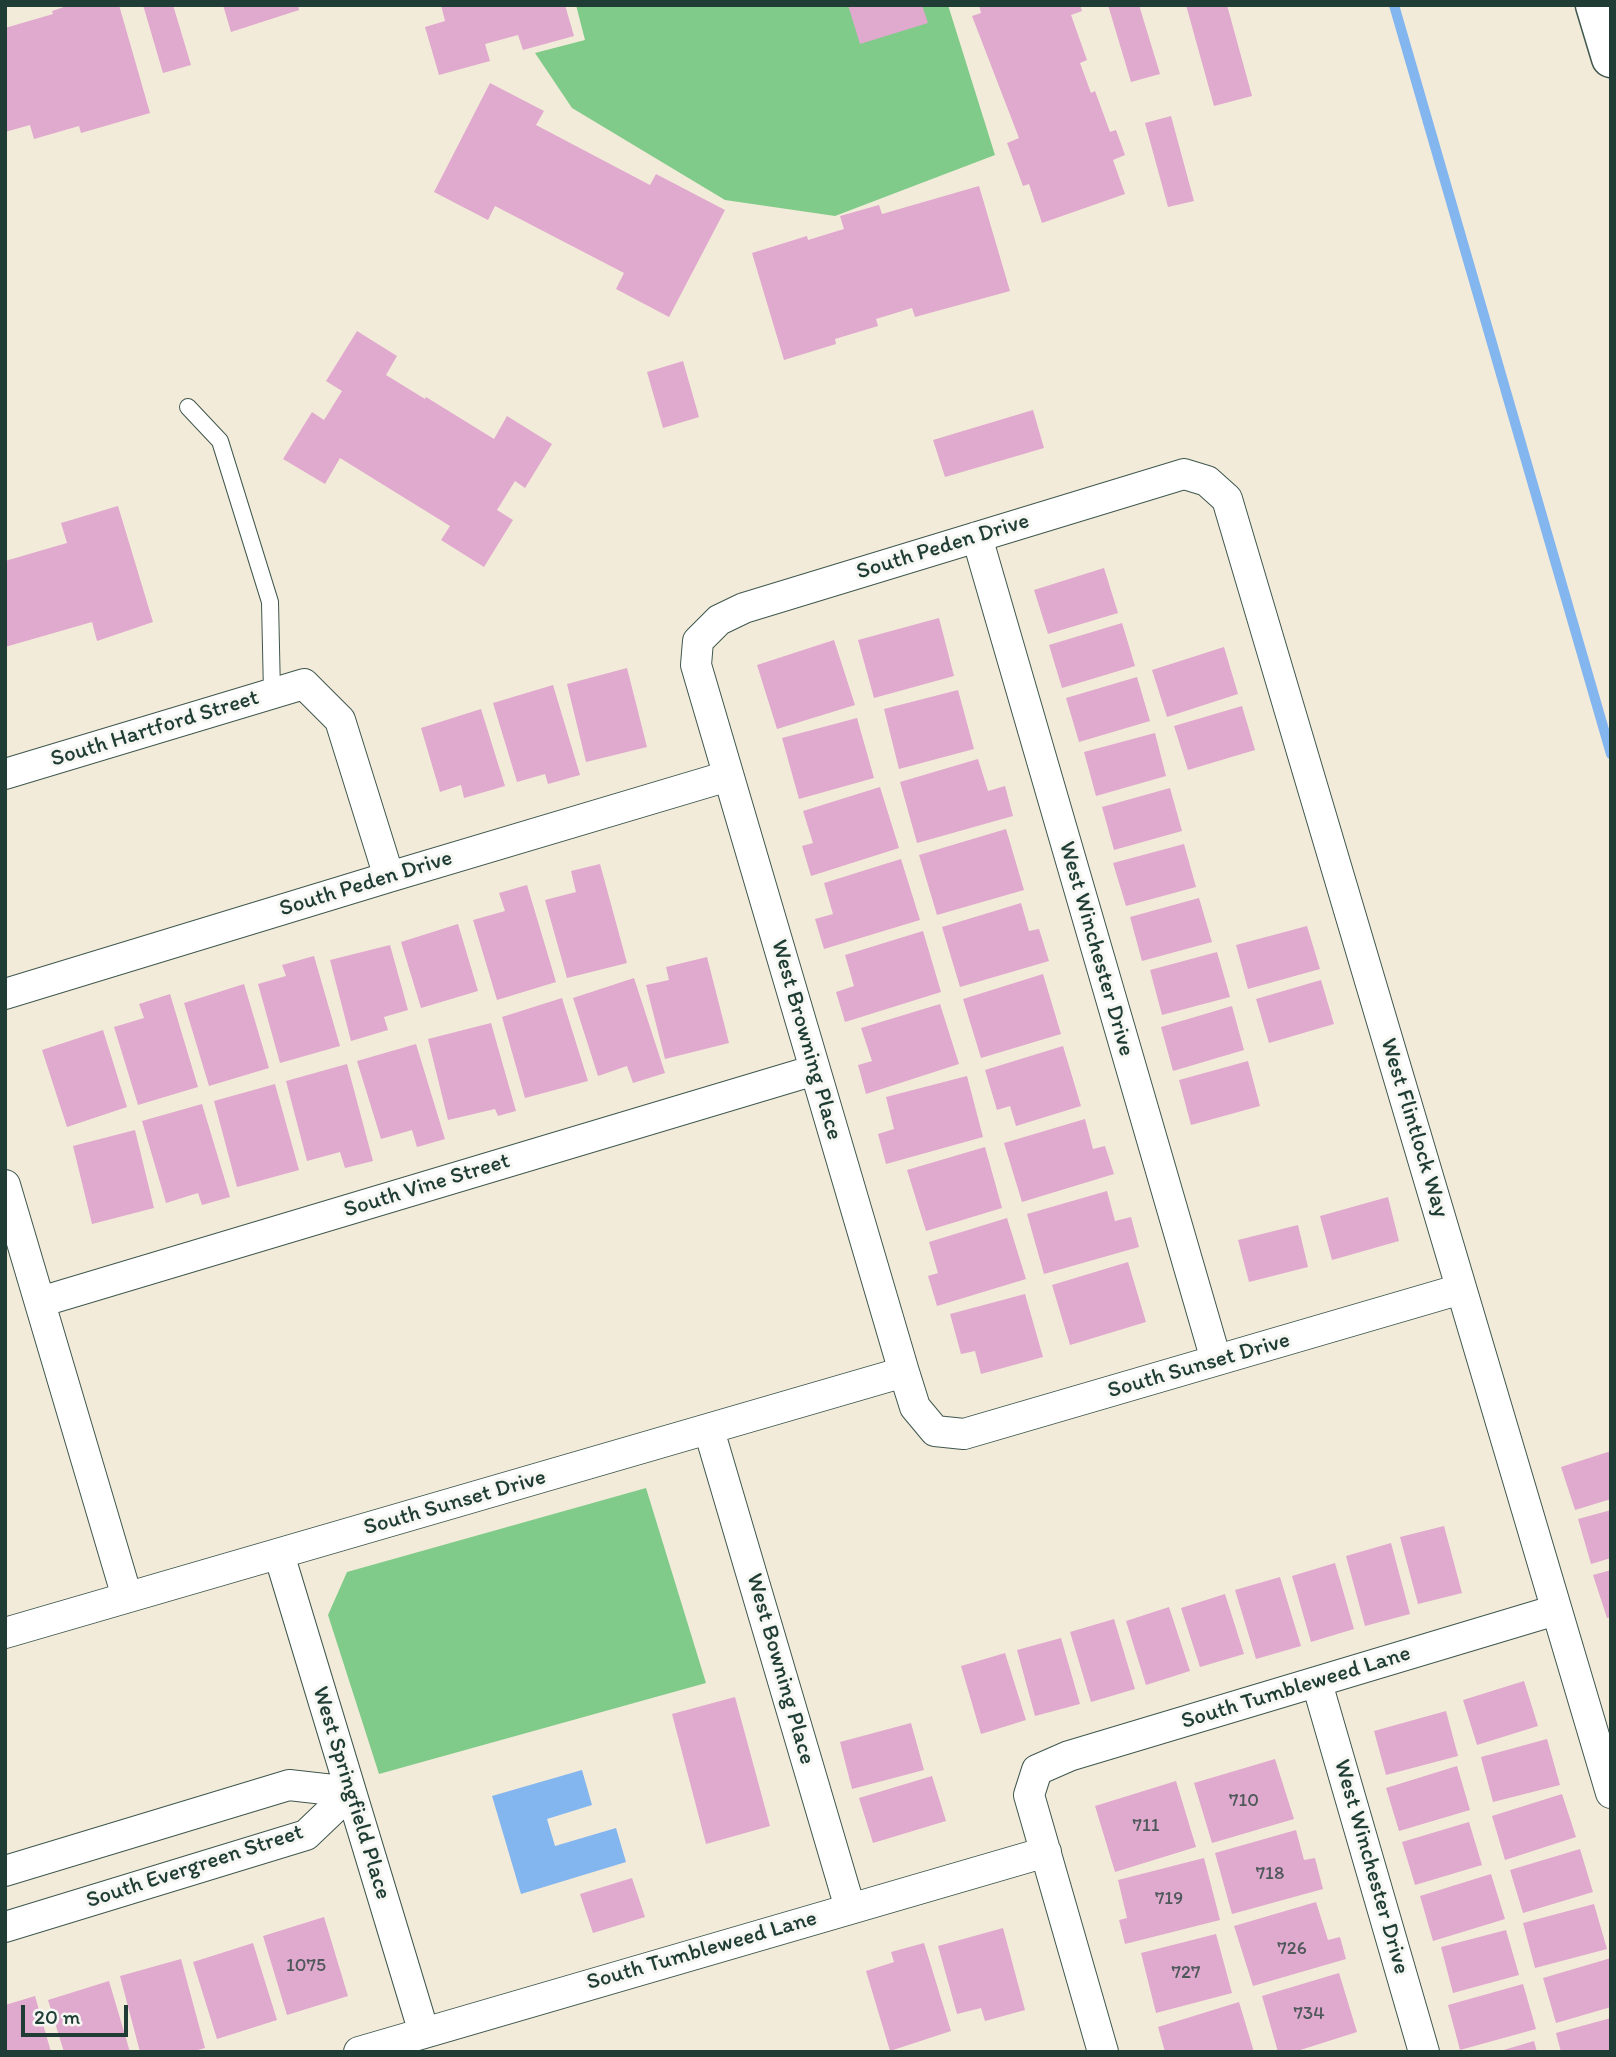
<!DOCTYPE html>
<html>
<head>
<meta charset="utf-8">
<style>
	body { margin:0 }
	#map { position:relative; width:1616px; height:2057px; overflow:hidden; background:#f3ebda; font-family:Itim,sans-serif }
	canvas { display:block }
	.frame { position:absolute; inset:0; border:7px solid #1f3d34; pointer-events:none }
	.scale { position:absolute; left:21px; top:2005px; width:107px; height:32px; box-sizing:border-box; border:4px solid #1f3d34; border-top:0; padding-left:9px; font-size:21px; line-height:24px; white-space:nowrap; color:#1f3d34; -webkit-text-stroke:5px #f6f6f2; paint-order:stroke }
</style>
</head>
<body>
<div id="map">
<canvas width="1616" height="2057"></canvas>
<div class="frame"></div>
<div class="scale">20 m</div>
</div>
<script>
const c = document.querySelector('canvas').getContext('2d');
c.lineJoin = 'round';
function fillPath(path, color) { c.fillStyle = color; c.fill(path, 'evenodd'); }
function trace(path, color, width, dash) { c.strokeStyle = color; c.lineWidth = width; c.lineCap = dash ? 'butt' : 'round'; c.setLineDash(dash || []); c.stroke(path); }
function write(font, color, halo, rows, align = 'center') {
  c.font = font + ' Itim,sans-serif'; c.lineWidth = 6; c.setLineDash([]); c.textBaseline = 'middle'; c.strokeStyle = halo; c.fillStyle = color; for (const [text, x, y, turn = 0] of rows) {
    c.save(); c.translate(x, y); c.rotate((+turn || 0) * Math.PI / 180); c.textAlign = isNaN(turn) ? turn : align; if (halo) c.strokeText(text, 0, 0); c.fillText(text, 0, 0); c.restore();
  }
}
const green = new Path2D(`
	M576 5H948L995 155 835 216 725 200 572 108 535 53 585 40Z
	M646 1488 706 1683 379 1774 328 1615 347 1572Z`);
const water = new Path2D(`
	M582 1770 592 1805 547 1819 555 1846 616 1828 626 1862 521 1894 492 1796Z`);
const stream = new Path2D(`
	M1394 5 1611 754`);
const building = new Path2D(`
	M70 5H119L150 113 81 133 79 126 34 139 30 125 5 132V28L53 14 52 11Z
	M143 5H173L191 65 163 73Z
	M223 5H298L299 10 231 32Z
	M441 5H565L574 36 523 50 518 35 485 44 490 61 439 75 425 27 445 21Z
	M848 5H922L928 23 860 44Z
	M979 5H1080L1082 11 1071 15 1087 60 1080 63 1091 93 1095 91 1110 132 1116 130 1125 155 1113 160 1125 194 1042 223 1029 184 1023 186 1007 143 1019 138 972 16 981 13Z
	M1108 5H1139L1160 74 1131 82Z
	M1186 5H1227L1252 96 1214 106Z
	M490 83 544 111 536 125 650 185 656 174 725 210 669 317 616 289 624 273 495 206 488 220 434 192Z
	M1171 116 1194 201 1168 207 1145 123Z
	M979 186 1010 291 915 317 912 308 876 319 878 326 835 339 836 344 784 360 752 253 807 236 808 240 844 229 840 216 879 205 882 214Z
	M357 331 397 356 386 375 425 399 426 397 494 439 507 416 552 444 525 488 515 481 497 510 513 520 484 567 441 540 450 526 340 458 325 484 283 459 312 412 324 420 342 391 326 381Z
	M683 361 699 417 663 428 647 372Z
	M1033 410 1044 448 945 477 933 440Z
	M118 506 153 622 97 641 92 622 5 647V561L67 543 61 523Z
	M1104 568 1118 613 1048 634 1034 590Z
	M939 618 954 676 874 698 858 640Z
	M1122 623 1135 666 1062 688 1049 645Z
	M834 640 855 705 777 729 757 665Z
	M1224 647 1238 694 1167 717 1152 670Z
	M627 668 647 747 586 762 567 684Z
	M1137 677 1150 721 1079 742 1066 698Z
	M553 685 580 775 548 784 545 774 517 782 493 703Z
	M958 690 974 749 899 769 884 709Z
	M1242 706 1255 750 1188 770 1174 726Z
	M481 709 505 786 464 798 461 785 440 792 421 728Z
	M857 718 874 778 799 799 782 738Z
	M1155 733 1166 776 1096 796 1084 752Z
	M978 759 988 791 1005 786 1013 816 917 843 900 782Z
	M880 787 899 848 811 876 802 846 813 843 803 811Z
	M1170 788 1182 831 1114 850 1102 807Z
	M1006 829 1024 890 937 915 919 855Z
	M1184 844 1196 887 1126 906 1113 863Z
	M901 859 920 920 824 949 815 919 833 914 824 883Z
	M600 864 627 963 567 978 545 900 576 892 571 871Z
	M527 885 556 982 497 1000 473 920 505 911 499 893Z
	M1199 898 1212 942 1142 961 1130 917Z
	M1021 903 1029 931 1039 929 1049 961 960 987 942 927Z
	M458 924 478 991 421 1008 401 942Z
	M1307 926 1320 969 1248 989 1236 945Z
	M923 931 941 992 845 1022 836 992 854 986 845 955Z
	M390 945 408 1010 384 1017 388 1030 351 1041 330 960Z
	M1217 952 1230 997 1162 1015 1150 970Z
	M314 956 340 1046 280 1063 258 984 286 976 282 965Z
	M707 957 729 1043 665 1059 646 985 669 980 666 967Z
	M1043 974 1061 1034 981 1058 963 999Z
	M634 978 665 1073 633 1083 627 1066 598 1076 573 998Z
	M1321 980 1334 1024 1269 1043 1256 999Z
	M244 984 269 1068 209 1086 184 1003Z
	M170 994 198 1087 138 1105 114 1027 144 1018 139 1004Z
	M562 998 588 1081 525 1098 502 1017Z
	M940 1004 959 1064 866 1094 858 1065 872 1061 861 1028Z
	M1232 1006 1244 1050 1173 1071 1161 1027Z
	M491 1023 516 1111 498 1116 495 1109 448 1120 428 1039Z
	M103 1030 127 1107 67 1127 42 1050Z
	M416 1044 445 1139 417 1147 412 1130 381 1139 357 1061Z
	M1063 1046 1081 1106 1016 1126 1010 1106 997 1110 985 1070Z
	M1248 1061 1260 1106 1191 1125 1179 1080Z
	M347 1064 373 1161 345 1168 340 1152 307 1161 286 1081Z
	M967 1076 983 1137 886 1164 878 1134 894 1129 886 1097Z
	M275 1084 299 1170 237 1187 214 1101Z
	M202 1104 230 1197 202 1205 198 1193 166 1203 142 1121Z
	M1085 1119 1093 1149 1105 1146 1114 1174 1022 1202 1004 1143Z
	M135 1130 154 1208 92 1224 73 1146Z
	M985 1147 1002 1208 926 1231 907 1170Z
	M1107 1191 1115 1221 1131 1217 1139 1247 1044 1274 1027 1214Z
	M1388 1197 1399 1241 1332 1260 1320 1216Z
	M1007 1218 1026 1279 937 1306 928 1276 938 1273 929 1242Z
	M1298 1225 1308 1267 1249 1282 1238 1240Z
	M1128 1262 1146 1322 1070 1345 1052 1285Z
	M1025 1294 1043 1357 981 1374 975 1351 961 1354 950 1314Z
	M1611 1451V1499L1575 1510 1561 1467Z
	M1611 1510V1558L1591 1564 1578 1519Z
	M1444 1526 1462 1593 1418 1604 1400 1537Z
	M1391 1543 1410 1614 1365 1626 1346 1556Z
	M1335 1563 1354 1629 1311 1642 1292 1576Z
	M1611 1570V1617L1607 1618 1593 1575Z
	M1280 1577 1301 1646 1256 1659 1235 1590Z
	M1225 1594 1244 1654 1200 1667 1181 1608Z
	M1169 1607 1190 1671 1146 1685 1126 1621Z
	M1114 1619 1135 1689 1091 1702 1070 1632Z
	M1061 1638 1080 1704 1035 1716 1017 1650Z
	M1005 1653 1026 1720 981 1734 961 1666Z
	M1524 1681 1538 1726 1477 1745 1463 1700Z
	M735 1697 770 1826 706 1844 672 1714Z
	M1446 1711 1458 1756 1386 1775 1374 1731Z
	M911 1723 924 1770 852 1789 840 1742Z
	M1547 1739 1560 1785 1493 1802 1481 1757Z
	M1275 1759 1294 1819 1212 1843 1194 1783Z
	M1457 1766 1470 1810 1399 1831 1386 1788Z
	M932 1776 946 1821 873 1843 859 1798Z
	M1176 1781 1196 1847 1115 1872 1095 1806Z
	M1562 1794 1576 1837 1505 1860 1492 1816Z
	M1469 1822 1482 1865 1415 1885 1402 1842Z
	M1296 1830 1304 1860 1315 1858 1323 1889 1232 1914 1215 1853Z
	M1580 1849 1593 1892 1523 1913 1510 1870Z
	M1204 1858 1220 1920 1125 1944 1119 1920 1127 1918 1118 1880Z
	M1491 1874 1505 1919 1433 1941 1420 1896Z
	M632 1878 645 1917 593 1933 580 1894Z
	M1316 1902 1328 1940 1340 1937 1346 1959 1253 1986 1234 1926Z
	M1594 1904 1607 1949 1535 1968 1523 1923Z
	M324 1917 348 1996 287 2015 263 1936Z
	M1003 1928 1025 2010 985 2021 981 2008 957 2014 938 1946Z
	M1506 1930 1519 1975 1453 1993 1441 1947Z
	M1216 1934 1232 1993 1156 2013 1141 1953Z
	M253 1943 277 2020 217 2039 193 1962Z
	M924 1943 951 2031 890 2051 866 1971 894 1962 891 1952Z
	M1611 1958V2007L1556 2023 1543 1978Z
	M181 1959 205 2048 190 2052H140L120 1976Z
	M1339 1973 1357 2032 1294 2052H1278L1262 1996Z
	M109 1981 130 2052H64L48 2000Z
	M1523 1984 1536 2029 1460 2050 1448 2005Z
	M35 1996 51 2052H5V2005Z
	M1239 2002 1254 2052H1165L1158 2027Z
	M1611 2018V2052H1561L1556 2033Z
	M1534 2041 1537 2052H1500V2051Z`);
const service = new Path2D(`
	M188 407 220 441 270 602 272 693`);
const minor = new Path2D(`
	M977 537 1216 1360
	M5 774 304 684 340 720 389 877
	M5 994 389 877 728 776
	M5 1185 127 1597
	M1461 1289 964 1434 935 1431 915 1407 904 1372 696 665 698 641 719 620 744 608 1184 474 1207 481 1227 499C1355 930 1483 1362 1611 1793
	M40 1302 815 1070
	M709 1430 850 1908
	M279 1554 424 2033
	M5 1633 904 1372
	M1317 1683 1424 2052
	M5 1871 289 1785 351 1792
	M5 1927 306 1835 351 1792
	M359 2052 1046 1852
	M1103 2052 1029 1795 1037 1770 1069 1756 1556 1610`);
const motorway = new Path2D(`
	M1595 5 1611 58`);
const numberNames = [
	["710",1244,1801],
	["711",1146,1826],
	["718",1270,1874],
	["719",1169,1899],
	["726",1292,1949],
	["1075",306,1966],
	["727",1186,1973],
	["734",1309,2014]
];
const streetNames = [
	["South Peden Drive",943,547,-17],
	["South Hartford Street",155,729,-17],
	["South Peden Drive",366,884,-17],
	["West Winchester Drive",1096,949,74],
	["West Browning Place",806,1040,74],
	["West Flintlock Way",1414,1128,73],
	["South Vine Street",427,1186,-17],
	["South Sunset Drive",1199,1366,-16],
	["South Sunset Drive",455,1503,-16],
	["West Bowning Place",780,1669,74],
	["South Tumbleweed Lane",1296,1688,-17],
	["West Springfield Place",351,1793,73],
	["South Evergreen Street",195,1867,-18],
	["West Winchester Drive",1371,1867,74],
	["South Tumbleweed Lane",702,1951,-16]
];
fillPath(green, '#80cb89');
fillPath(water, '#83b5ef');
trace(stream, '#83b5ef', 10);
fillPath(building, '#e0a9ce');
trace(service, '#3f574d', 18);
trace(minor, '#3f574d', 32);
trace(motorway, '#3f574d', 41);
trace(service, '#fff', 16);
trace(minor, '#fff', 30);
trace(motorway, '#fff', 38);
write('19px', '#4f585a', null, numberNames);
write('23px', '#1f3d34', '#f6f6f2', streetNames);
</script>
</body>
</html>
